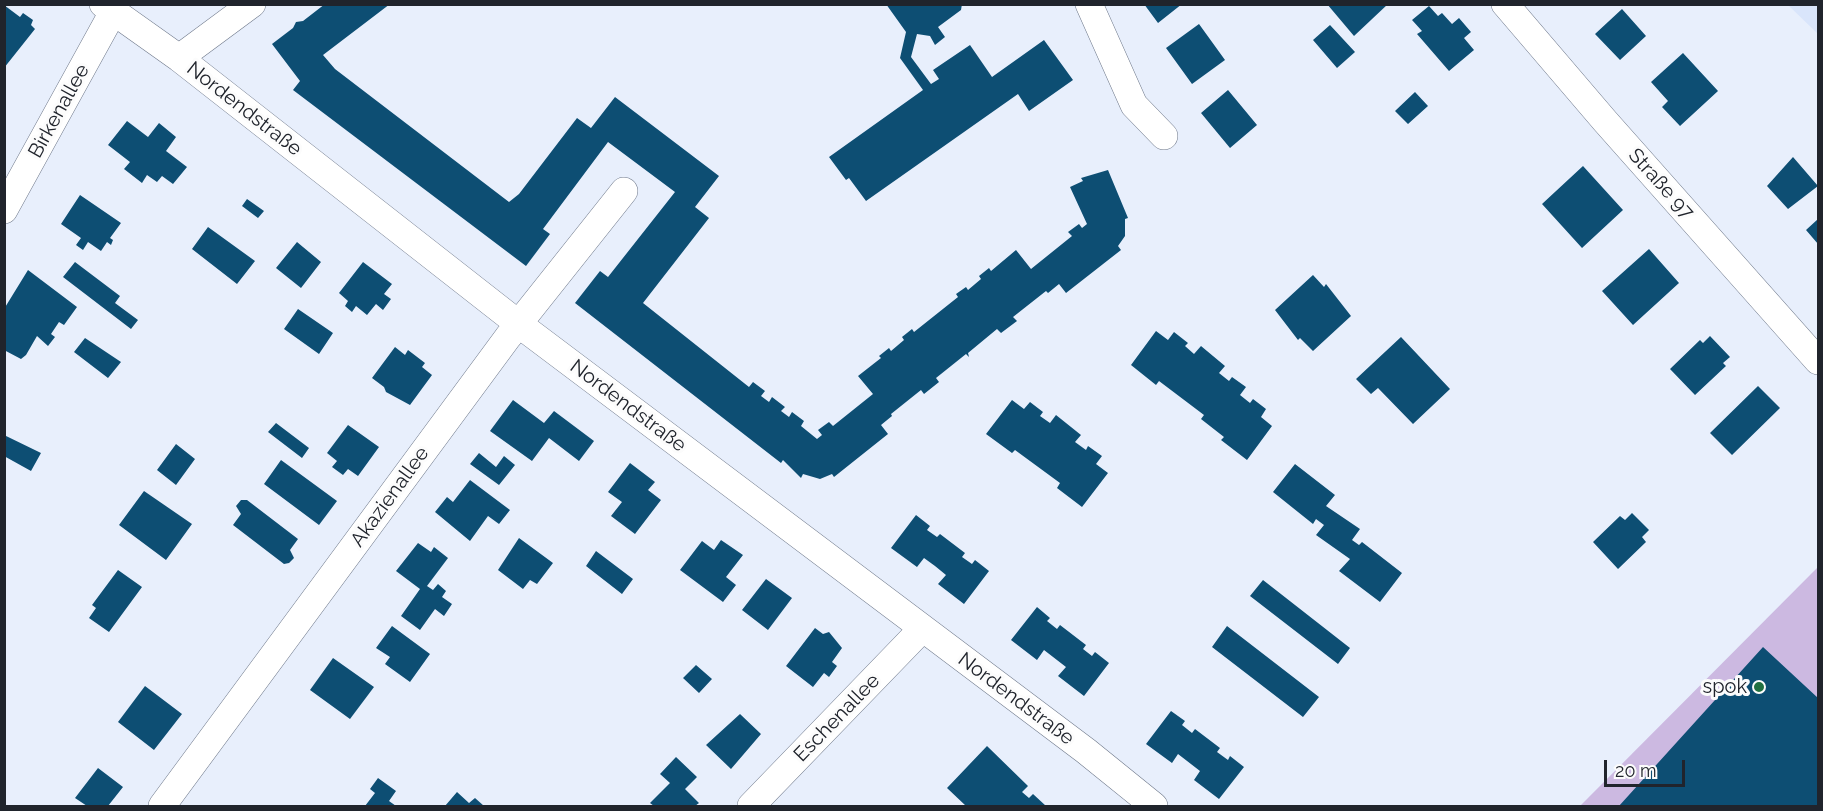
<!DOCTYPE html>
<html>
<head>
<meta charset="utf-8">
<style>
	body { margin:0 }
	#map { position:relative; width:1823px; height:811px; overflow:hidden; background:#e8effc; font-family:Raleway,sans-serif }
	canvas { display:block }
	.frame { position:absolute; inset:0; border:6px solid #20242c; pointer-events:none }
	.scale { position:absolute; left:1604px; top:760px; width:81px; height:27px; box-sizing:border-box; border:3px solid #20242c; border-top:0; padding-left:8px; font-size:18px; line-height:21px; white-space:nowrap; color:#20242c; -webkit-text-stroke:4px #fcfcfc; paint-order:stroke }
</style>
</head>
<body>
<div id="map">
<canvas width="1823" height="811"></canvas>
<div class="frame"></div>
<div class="scale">20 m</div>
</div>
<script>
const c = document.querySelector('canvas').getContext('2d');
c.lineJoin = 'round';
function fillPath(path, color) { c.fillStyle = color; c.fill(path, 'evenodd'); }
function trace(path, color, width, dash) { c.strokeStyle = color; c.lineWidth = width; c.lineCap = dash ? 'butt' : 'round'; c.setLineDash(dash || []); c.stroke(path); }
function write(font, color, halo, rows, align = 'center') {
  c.font = font + ' Raleway,sans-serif'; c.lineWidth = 6; c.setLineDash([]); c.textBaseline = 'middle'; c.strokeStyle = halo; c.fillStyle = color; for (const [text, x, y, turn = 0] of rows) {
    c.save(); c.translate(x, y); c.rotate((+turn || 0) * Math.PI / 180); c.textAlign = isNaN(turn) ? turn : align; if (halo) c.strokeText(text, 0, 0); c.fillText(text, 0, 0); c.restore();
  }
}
const built = new Path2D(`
	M1788 5H1818V34Z`);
const green = new Path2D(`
	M1818 567V806H1580Z`);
const building = new Path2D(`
	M325 4H390L323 55 335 69 509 202 519 194 577 118 591 128 615 97 719 176 695 207 709 218 643 303 749 387 753 382 765 391 761 396 769 402 772 397 785 407 781 411 789 417 792 412 804 421 801 426 817 439 822 435 818 430 829 422 833 426 873 394 858 376 881 358 879 356 889 348 891 351 904 340 902 337 912 329 914 332 958 297 956 294 966 287 968 290 981 279 979 276 989 268 991 271 1016 250 1031 269 1072 236 1068 232 1079 224 1082 228 1087 224 1070 187 1083 181 1081 178 1108 170 1128 218 1125 219V236L1118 246 1121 250 1066 293 1059 284 1048 293 1046 291 1013 317 1017 321 1001 333 997 329 968 353 969 357 966 354 936 378 939 382 924 394 921 390 891 414 892 416 881 425 888 434 834 477 832 474 820 479 803 474 801 478 783 460 781 463 575 303 600 271 608 277 675 192 608 142 543 229 550 234 526 266 293 90 300 81 272 44 293 28 296 22 303 21Z
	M886 4H962L961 10 938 27 945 37 935 45 930 36 917 34 911 57 931 84 939 79 933 70 970 45 992 77 1044 40 1073 80 1029 111 1018 94 866 201 849 178 846 180 829 157 923 90 900 58 906 32Z
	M1144 4H1182L1158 23Z
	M1327 4H1388L1354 36Z
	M4 5 20 17 23 13 33 20 31 25 35 29 4 68Z
	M1429 6 1438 16 1442 13 1452 24 1459 18 1471 32 1464 38 1474 50 1449 71 1417 34 1422 31 1412 20Z
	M1622 9 1646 36 1620 60 1595 34Z
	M1199 24 1225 60 1192 84 1166 48Z
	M1330 25 1355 52 1337 68 1313 40Z
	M1683 53 1718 91 1680 126 1662 107 1668 101 1651 82Z
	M1228 90 1257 125 1230 148 1201 113Z
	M1415 92 1428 106 1408 124 1395 111Z
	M127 121 148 137 159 123 176 137 166 151 187 167 173 184 162 176 157 182 147 175 142 183 124 169 130 162 108 145Z
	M1793 157 1818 186 1788 209 1767 186Z
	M1583 166 1623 210 1582 248 1542 204Z
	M80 195 121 223 110 238 113 240 111 245 107 242 101 251 88 242 83 250 76 245 81 238 61 224Z
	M247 199 264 211 258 218 242 206Z
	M1818 219V244L1806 230Z
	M208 227 255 261 237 284 192 249Z
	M297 242 321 262 301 288 276 268Z
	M1649 249 1679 283 1633 325 1602 291Z
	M75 262 120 296 115 303 138 320 131 329 63 277Z
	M363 262 392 284 384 294 391 299 383 310 376 304 367 315 356 306 352 312 345 306 348 301 339 293Z
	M28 270 77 307 64 325 59 322 51 334 55 337 48 346 37 336 26 355 21 359 4 350V309Z
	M1313 275 1324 287 1326 284 1351 316 1313 351 1300 338 1298 340 1275 310Z
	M298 309 333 333 319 354 284 329Z
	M1156 331 1168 340 1174 332 1188 343 1185 346 1194 354 1201 346 1225 366 1219 373 1229 381 1232 377 1246 387 1240 395 1250 403 1253 399 1266 409 1261 417 1272 426 1247 460 1221 440 1224 437 1201 419 1204 415 1159 381 1156 385 1131 365Z
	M1710 336 1730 357 1723 363 1726 366 1695 395 1670 369 1700 340 1703 343Z
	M1401 337 1450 389 1413 424 1378 388 1371 394 1356 379Z
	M85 338 121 362 108 378 74 352Z
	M395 347 405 355 408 350 425 363 422 367 432 375 410 405 386 392 384 387 372 378Z
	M1758 386 1780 408 1732 455 1710 433Z
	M513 400 544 423 554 411 594 441 579 461 549 438 532 461 490 431Z
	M1012 400 1024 409 1030 402 1043 412 1040 416 1050 423 1056 415 1081 435 1075 442 1086 450 1088 446 1102 456 1096 464 1108 473 1082 507 1057 488 1060 483 1015 450 1012 453 986 434Z
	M276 423 309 448 302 458 268 432Z
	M348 425 379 447 358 476 348 469 343 475 332 467 337 461 327 453Z
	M4 435 41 453 31 471 4 456Z
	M176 444 195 459 176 485 157 470Z
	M479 453 496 467 504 456 515 465 499 485 470 464Z
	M281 460 337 501 319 525 264 484Z
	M630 463 655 482 648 490 661 500 635 534 611 516 622 502 608 492Z
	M1295 464 1335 495 1326 506 1360 529 1352 540 1359 545 1362 542 1402 573 1380 602 1339 571 1350 559 1316 535 1324 525 1316 519 1313 524 1273 492Z
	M470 480 510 510 499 524 488 516 470 541 435 512 447 497 453 502Z
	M144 491 192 524 166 560 119 525Z
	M241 500H247L298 539 290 550 294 558 289 563 284 564 233 525 241 514 236 506Z
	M1632 513 1649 530 1642 537 1646 542 1618 569 1593 542 1620 516 1625 520Z
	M916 515 930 526 927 530 937 537 940 534 965 553 962 557 972 564 975 560 989 571 964 604 938 584 946 575 935 566 924 558 917 567 891 548Z
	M519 538 553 563 537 584 530 580 523 589 498 570Z
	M721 540 743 555 726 577 736 585 723 602 680 570 702 541 714 550Z
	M418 543 431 552 434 547 448 558 427 586 433 590 438 584 446 591 442 597 452 604 444 616 435 609 420 630 401 616 420 589 396 571Z
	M596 551 633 579 622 594 586 566Z
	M118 570 142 587 109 632 89 618 96 608 92 605Z
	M766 579 792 598 768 630 742 610Z
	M1263 580 1350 648 1338 664 1250 596Z
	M1037 607 1050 618 1047 621 1057 629 1060 625 1086 645 1083 649 1092 656 1095 652 1109 663 1084 696 1058 676 1066 667 1044 650 1037 660 1011 640Z
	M392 626 430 654 410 682 385 664 390 657 376 648Z
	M1227 626 1319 697 1303 717 1212 647Z
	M815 628 823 634 829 632 842 648 832 662 837 666 829 677 824 673 813 687 786 666Z
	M1763 647 1818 698V806H1619Z
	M333 658 374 687 350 719 310 690Z
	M696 665 712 679 699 693 683 678Z
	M145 686 182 714 154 750 118 722Z
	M1171 711 1185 721 1182 725 1192 733 1195 729 1220 748 1217 752 1228 760 1230 756 1244 767 1219 799 1194 780 1200 771 1178 754 1172 763 1146 744Z
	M740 714 761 734 731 769 706 745Z
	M987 746 1028 786 1022 792 1029 798 1033 794 1046 806H966L947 788Z
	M676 757 697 777 685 789 699 803 695 806H654L650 803 670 783 660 774Z
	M98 768 123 787 108 806H87L75 798Z
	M378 778 396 791 389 801 396 806H365L375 793 370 789Z
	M457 792 469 803 475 798 484 806H445Z`);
const minor = new Path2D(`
	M103 4 179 58 520 325 1086 751 1154 806
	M1089 4 1134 105 1164 136
	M1505 4 1605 121 1818 361
	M179 58 252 4
	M4 210 113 12
	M162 806 508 337 624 191
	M751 806 922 629`);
const markers = [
	[1759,687,6,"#217040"]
];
const streetNames = [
	["Nordendstraße",244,109,38],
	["Birkenallee",59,111,-61],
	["Straße 97",1661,184,48],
	["Nordendstraße",628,406,37],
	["Akazienallee",390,497,-54],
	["Nordendstraße",1016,699,37],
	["Eschenallee",837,718,-46]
];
const poiNames = [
	["spok",1747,687]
];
fillPath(built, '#d9e5fb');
fillPath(green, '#ccb9e1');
fillPath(building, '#0d4e73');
trace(minor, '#6d7789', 28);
trace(minor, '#fff', 27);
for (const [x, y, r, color] of markers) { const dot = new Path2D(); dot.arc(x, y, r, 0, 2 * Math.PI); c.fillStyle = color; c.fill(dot); trace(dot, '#fcfcfc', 2); }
write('20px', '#20242c', '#fcfcfc', streetNames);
write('20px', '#20242c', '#fcfcfc', poiNames, 'right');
</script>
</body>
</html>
